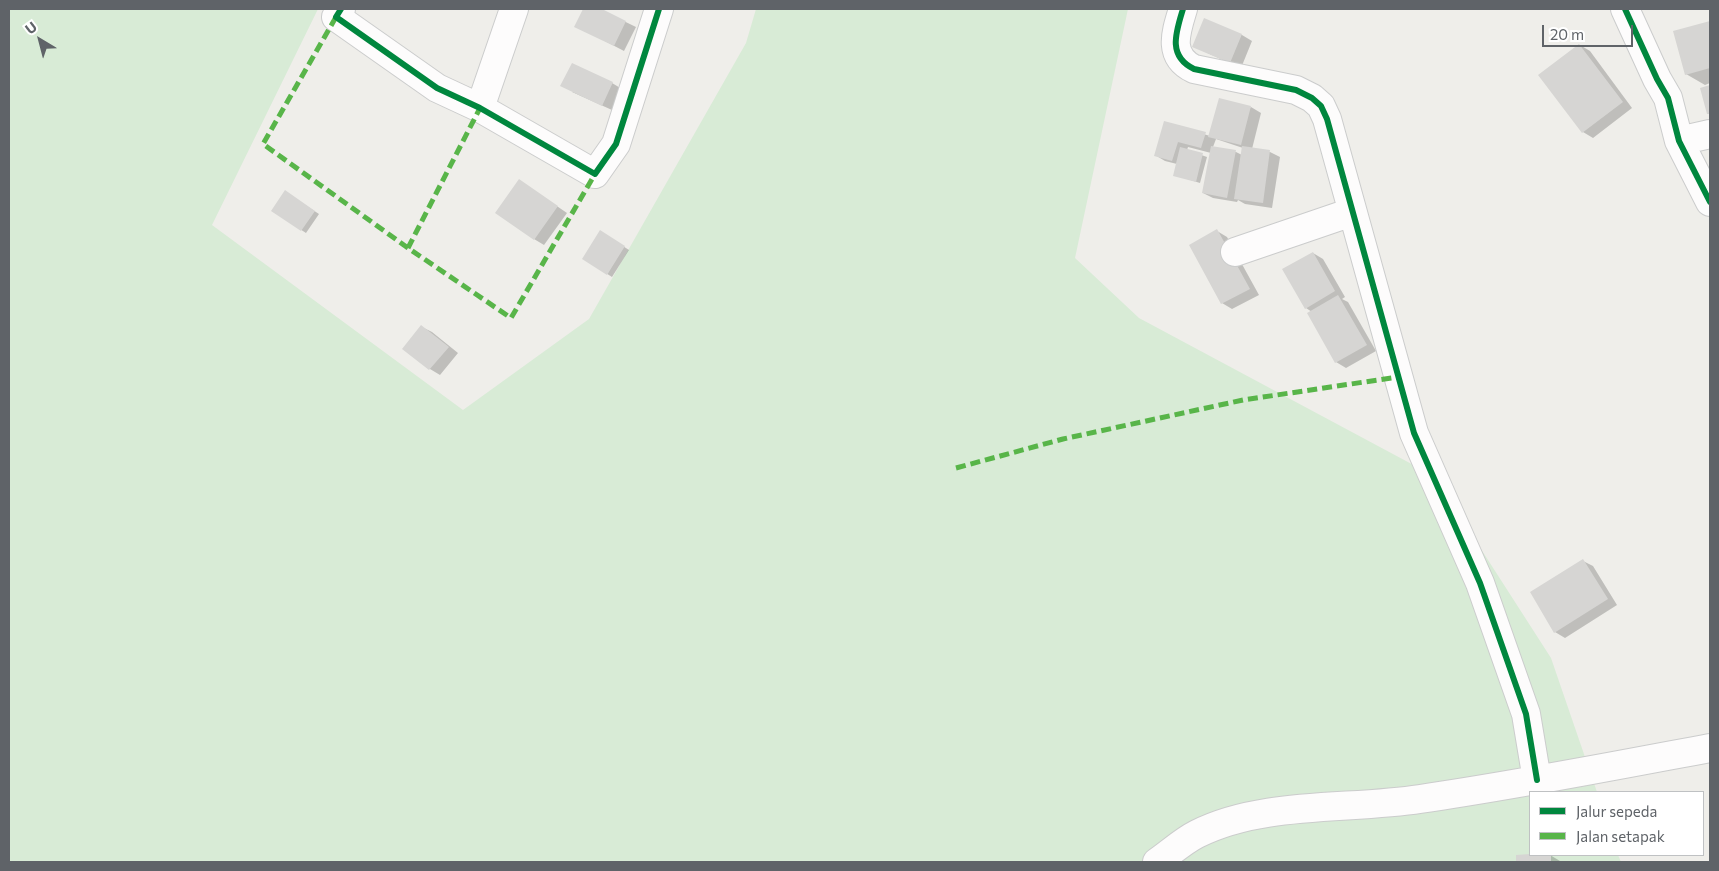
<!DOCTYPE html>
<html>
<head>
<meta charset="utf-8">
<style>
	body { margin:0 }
	#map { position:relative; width:1719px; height:871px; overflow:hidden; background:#efeeea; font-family:Commissioner,sans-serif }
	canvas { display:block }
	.frame { position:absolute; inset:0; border:10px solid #5f6368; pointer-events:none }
	.legend { position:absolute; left:1529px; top:791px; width:175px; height:65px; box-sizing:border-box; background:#fff; border:1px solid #bfc1c3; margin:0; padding:6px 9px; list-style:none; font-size:15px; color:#5f6368 }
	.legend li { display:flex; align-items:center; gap:10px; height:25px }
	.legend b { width:25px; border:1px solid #bfc1c3 }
	.north { position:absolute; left:15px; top:15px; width:50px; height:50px; -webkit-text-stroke:4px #fff; paint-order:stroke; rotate:323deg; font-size:14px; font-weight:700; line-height:20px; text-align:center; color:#5f6368 }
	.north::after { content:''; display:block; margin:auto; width:18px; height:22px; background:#5f6368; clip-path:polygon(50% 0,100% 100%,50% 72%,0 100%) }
	.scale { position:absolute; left:1542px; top:25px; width:91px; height:22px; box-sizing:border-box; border:2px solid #5f6368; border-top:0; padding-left:6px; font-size:15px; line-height:18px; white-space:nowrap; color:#5f6368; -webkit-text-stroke:4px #fff; paint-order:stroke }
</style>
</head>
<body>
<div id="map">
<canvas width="1719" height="871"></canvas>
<div class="frame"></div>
<ul class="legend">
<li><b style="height:6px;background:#00873e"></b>Jalur sepeda</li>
<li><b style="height:6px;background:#58b549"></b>Jalan setapak</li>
</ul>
<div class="north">U</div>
<div class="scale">20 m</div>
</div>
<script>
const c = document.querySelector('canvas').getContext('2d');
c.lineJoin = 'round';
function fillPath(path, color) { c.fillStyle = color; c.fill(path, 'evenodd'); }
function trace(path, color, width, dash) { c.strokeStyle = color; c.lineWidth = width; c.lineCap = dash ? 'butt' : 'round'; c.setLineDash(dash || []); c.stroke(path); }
const green = new Path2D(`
	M9 9H318L212 225 463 410 589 319 746 43 756 9H1128L1075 258 1139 318 1434 476 1551 658 1597 792H1530V855H1618L1621 862H9Z`);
const shadow = new Path2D(`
	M584 9H599L636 27 624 51 576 26Z
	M1204 20 1242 35 1252 41 1241 68 1194 47Z
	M1710 23V83L1705 85 1686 74 1675 32Z
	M1580 45 1590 51 1632 108 1593 138 1583 132Z
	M612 83 622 89 612 110 572 92Z
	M1251 107 1261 113 1252 149 1270 152 1280 157 1272 208 1245 204 1238 200 1237 202 1213 198 1203 193 1211 153 1188 147 1187 150 1207 157 1200 183 1174 175 1177 164 1165 161 1155 155 1165 122 1210 136ZM1216 139 1243 148 1242 155 1236 152 1213 147Z
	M520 181 567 213 544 245 534 239Z
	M290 195 319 214 306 233 272 211Z
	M1217 231 1227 237 1259 295 1232 309 1222 303 1191 245Z
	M601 232 629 250 612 277 584 259Z
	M1313 253 1323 259 1345 297 1342 299 1348 302 1376 351 1346 368 1336 362 1312 312 1306 308Z
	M422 327 432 332 458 353 440 375 430 369 404 349Z
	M1583 561 1593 566 1617 605 1565 638 1555 632Z
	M1550 855 1560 861 1561 862H1517V856Z`);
const building = new Path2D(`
	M583 9H602L626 21 614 46 574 27Z
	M1204 18 1242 34 1230 63 1192 47Z
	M1710 21V68L1685 75 1673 31Z
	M1579 44 1623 102 1582 133 1538 75Z
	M572 63 613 82 602 106 560 86Z
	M1710 85V114H1707L1700 88Z
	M1219 98 1251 106 1241 145 1208 137Z
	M1164 121 1206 132 1201 148 1178 142 1172 161 1154 156Z
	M1211 146 1236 150 1227 198 1202 193Z
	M1242 146 1270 150 1263 203 1234 199Z
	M1180 147 1203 153 1196 182 1173 176Z
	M519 179 558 206 534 240 495 213Z
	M285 190 315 211 301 231 271 211Z
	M1217 229 1250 289 1221 304 1189 245Z
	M600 230 625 246 607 275 582 259Z
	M1313 252 1335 291 1305 309 1282 269Z
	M1338 295 1367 345 1335 363 1307 313Z
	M421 325 449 347 429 370 402 349Z
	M1583 559 1608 599 1554 633 1530 592Z
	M1530 854 1551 855V862H1516V855Z`);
const minor = new Path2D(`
	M341 9 336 17 437 88 480 108 595 174 616 144 659 9
	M1183 9C1176 32 1167 56 1194 69L1296 90 1312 98 1321 106 1327 119 1414 433 1480 583 1526 714 1537 780
	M1625 9 1657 79 1668 98 1679 141 1710 202
	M480 108 514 9
	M1679 141 1710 134
	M1235 252 1352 212
	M1157 862C1170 853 1183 841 1197 834 1262 801 1349 810 1420 799 1517 785 1614 766 1710 748`);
const quiet = new Path2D(`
	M336 17 263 144 408 248 511 318 595 174
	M408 248 480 108
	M956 468 1063 439 1243 400 1398 377`);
const cycleway = new Path2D(`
	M341 9 336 17 437 88 480 108 595 174 616 144 659 9
	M1183 9C1176 32 1167 56 1194 69L1296 90 1312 98 1321 106 1327 119 1414 433 1480 583 1526 714 1537 780
	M1625 9 1657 79 1668 98 1679 141 1710 202`);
fillPath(green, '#d8ebd6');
fillPath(shadow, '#0003');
fillPath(building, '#d6d5d3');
trace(minor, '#cbcccc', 30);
trace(minor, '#fdfcfc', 28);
trace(quiet, '#58b549', 5, [10, 5]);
trace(cycleway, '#00873e', 6);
</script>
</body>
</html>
